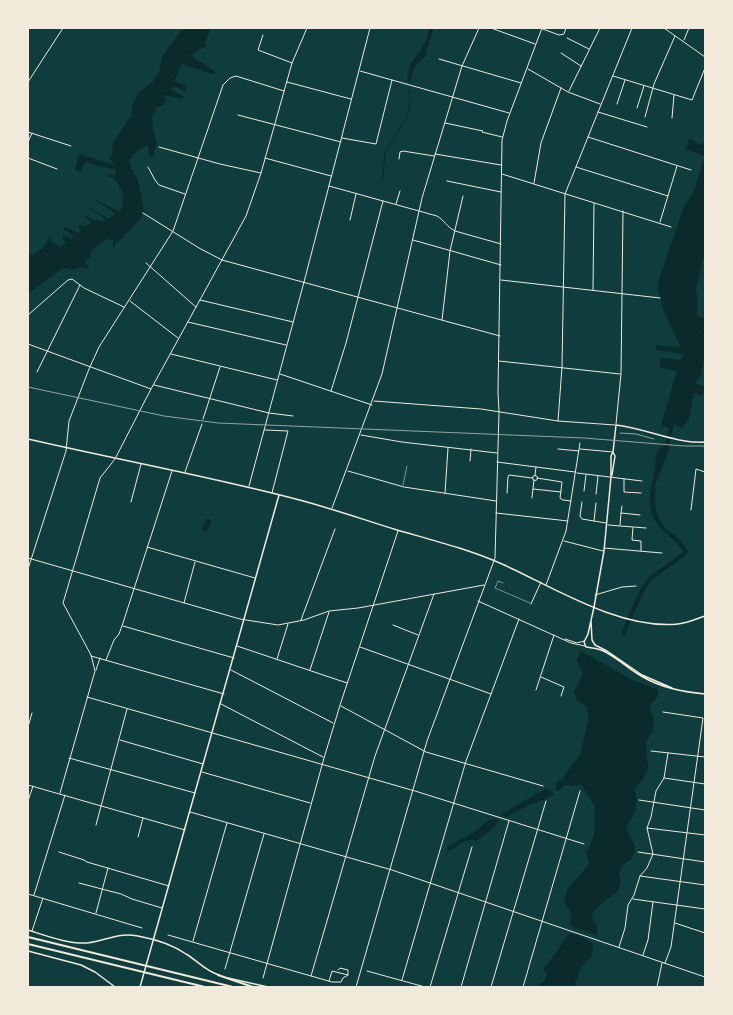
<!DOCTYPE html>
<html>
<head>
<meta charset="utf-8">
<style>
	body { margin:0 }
	#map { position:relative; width:733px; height:1015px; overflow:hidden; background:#0f3d3e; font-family:"DM Sans",sans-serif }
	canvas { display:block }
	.frame { position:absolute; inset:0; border:29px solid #f1e9da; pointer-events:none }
</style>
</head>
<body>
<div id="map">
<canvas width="733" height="1015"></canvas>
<div class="frame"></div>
</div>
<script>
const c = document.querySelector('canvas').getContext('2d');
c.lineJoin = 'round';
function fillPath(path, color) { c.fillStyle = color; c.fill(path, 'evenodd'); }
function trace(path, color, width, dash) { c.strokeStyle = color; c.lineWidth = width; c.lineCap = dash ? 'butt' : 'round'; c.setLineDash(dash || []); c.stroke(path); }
const water = new Path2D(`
	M182 28H211L205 43 206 46 190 55 217 73 216 74H212L182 64 174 81 187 86 185 91 173 86 171 89 183 96V99L165 95 163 98 166 100 163 106 157 107 152 117 153 129 157 143 153 157 149 156 148 145 136 152 129 160 133 173 137 177 144 209 140 219 118 242H117L113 250V240L107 239 91 251 90 257 85 261 89 269 81 267 73 270 64 268 28 293V252L33 255 43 248 51 235V241L61 247 66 243 62 238 67 235 68 238 71 239 74 236 67 231 63 230 65 227 78 233 81 231 78 225 86 226 91 224 90 221 83 215C90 218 99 223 107 220L82 203 109 219 114 215V213L91 197 118 211H120L123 207 122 201 124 196C120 185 116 179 105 174L115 175 116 173 115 170 104 167 103 168 85 162 81 172 75 170 79 154 115 165 110 159 113 150 112 145 131 116 133 102 139 92 153 82 159 72 162 57 182 29Z
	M428 37 429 40 426 56 415 66 412 72H410L409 66 420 51Z
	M689 138 695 141V143L703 145 705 139V251L695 292 697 293V316L705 318V326L702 327 705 334 704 358 701 376 697 379 696 384 705 387 702 396 694 393 689 418 682 428 674 424 672 429 661 425 677 371 659 367 661 358 681 360 683 354 656 350V345L681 347 664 312 660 296 657 290 661 273 684 207 694 190 705 156 686 149Z
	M665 445 669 446V449L655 486C656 490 655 494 655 499 655 515 661 528 676 536L674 538C652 528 646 505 652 483 654 474 657 464 655 455L660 449Z
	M207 518 211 520V524L205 533 202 529Z
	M581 651 630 679 658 690V696L653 702 649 709 653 716V731L646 742 648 769 643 779 635 789C637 796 637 810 633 817 630 821 628 823 626 828L635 846V849L632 859 622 865 619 874 621 883 618 891 602 903 592 913 593 921 597 925V936L583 930 580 931 578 929 569 925 572 915 564 901 568 888 585 869 589 863 586 853 594 835 595 807 581 784 573 786 565 785 558 791 555 788 557 782 563 778 580 754 589 718 586 706 577 701 574 692 583 674 576 660Z
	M545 789 549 790 554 794 546 799 529 805 507 817 500 815Z
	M494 819 498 820C495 829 485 835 477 840 462 838 458 847 447 852V847L476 831 488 821Z
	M569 934 578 935 593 943 592 956 581 967 574 987H538L537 986 544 981 547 974 543 970Z`);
const stream = new Path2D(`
	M380 182 383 177 385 152 407 117 410 105 409 90
	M445 856 448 851`);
const river = new Path2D(`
	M427 43 431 30 430 28
	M409 80 412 67
	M666 450 672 423
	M624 633C627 624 642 587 649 580 660 570 674 563 686 552L679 542 671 535`);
const service = new Path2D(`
	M403 485 407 466
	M503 583 498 581 495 588 530 603`);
const minor = new Path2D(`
	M491 28 535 44
	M540 28 559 35 564 34 566 28
	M664 28 705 57
	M263 35 258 50 292 63
	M567 38 589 49
	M684 40 689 28
	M561 53 581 66
	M439 59 521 83
	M528 69 568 92 600 104
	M360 71 509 113
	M613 76 692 100 705 68
	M28 82 63 28
	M287 82 351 99
	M569 91 600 28
	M617 104 625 80
	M637 108 644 86
	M598 112 647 127
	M238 115 341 142
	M645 117 654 84 675 36
	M672 118 674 95
	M445 123 483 131 482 132 502 137
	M28 132 71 146
	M588 137 691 170
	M342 138 376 144 392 80
	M28 142 32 133
	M159 147 220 164 261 173
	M435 154 501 165
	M28 158 57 169
	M265 158 331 176
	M399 159 400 152 403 151 434 156
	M148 167 155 180 159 185 185 194
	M576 167 668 196
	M502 174 671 227
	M447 181 501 192
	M534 183 541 143 561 88
	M329 186 437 216C444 220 447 227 455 231L501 244
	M396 204 400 191
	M143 213 199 248 222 260 500 336
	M350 220 356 194
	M660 222 677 166
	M413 240 501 265
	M146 263 196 307
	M501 280 660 298
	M304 282 370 28
	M593 290 594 203
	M200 300 293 322
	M130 301 178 338
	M28 315 68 280 72 279 84 288 124 307
	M442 320 450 251 463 196
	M188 322 286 345
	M171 354 277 380
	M499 361 620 374
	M37 372 80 285
	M280 374 372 405
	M154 385 269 413 293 416
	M151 389 246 216 261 173 292 63 307 28
	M331 391 346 343 383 201
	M203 419 220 367
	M616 424 621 374 623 211
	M265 430 288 431 272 493
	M558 449 579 451
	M580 449 613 452
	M470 461 471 449
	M497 462 575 472
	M185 472 202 424
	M577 473 642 481
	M535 475 536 467
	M532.5 478a2.5 2.5 0 1 1 5 0a2.5 2.5 0 1 1-5 0Z
	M537 478 562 482 560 498 563 500 571 501
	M624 479V492L641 493
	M533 489 561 492
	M584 491 586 475
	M507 493 508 477 509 475 532 478
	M596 494 598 476
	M532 498 534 480
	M131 502 141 464
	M582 502 580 516 582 519 606 523
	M691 510 696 469 705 472
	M496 513 568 521
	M621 513 622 506
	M594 521 596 503
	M608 525 633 527 632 540 641 541V551
	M620 525 621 513 640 515
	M634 527 646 528
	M564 541 603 551
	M147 547 255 578
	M604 548 662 553
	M28 558 240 619 278 625 304 620 329 611 358 608 484 585
	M28 569 66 451 69 421 89 369 99 347 173 231 223 85 230 78 236 76 284 91
	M546 585 566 531 580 443
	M595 595 622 587 636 586
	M478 601 571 643 585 646
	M184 603 195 562
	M531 604 541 582
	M301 620 335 529
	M393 625 418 635
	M123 626 234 658
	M565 639 577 643 584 641
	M237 646 347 683
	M360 647 491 694
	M91 656 224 694
	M277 659 288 624
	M106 660 114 640 119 634 122 626 172 471
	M96 670 100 658
	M231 670 333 723
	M310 670 329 612
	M541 677 564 687 561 696
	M536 690 554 635
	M87 697 415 791 584 844
	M221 704 323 757
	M341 706 426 752 543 786
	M663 712 703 718 671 947 665 963
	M28 727 32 713
	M120 740 203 764
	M651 751 705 757
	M69 758 195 793
	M202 772 310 803
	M664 778 705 784
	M28 785 185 830
	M60 793 95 671 91 655 63 603 100 478 115 459
	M639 800 705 810
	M28 801 33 786
	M190 812 392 870 705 977
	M96 825 127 709
	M647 828 705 835
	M138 837 143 818
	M59 852 84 860 87 862 169 886
	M638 852 705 862
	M640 876 705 885
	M79 883 121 894 132 899 162 908
	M28 894 142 928
	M34 895 65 795
	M633 899 705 909
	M96 913 108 868
	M675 923 705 933
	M32 931 43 898
	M168 935 332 982H341L343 978 348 975
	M193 941 227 823
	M619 947 625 928 628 905 634 895 640 876 647 868 653 854 647 828 651 817 656 791 664 778 668 753
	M643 955 648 940 653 902
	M225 969 264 834
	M338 970 340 968 348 970V974
	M367 971 425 987
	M311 976 375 756 434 594
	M263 978 324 758 341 702 398 531
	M402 980 466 761 519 619
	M329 981 332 971 348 975
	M430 987 472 847
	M461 987 509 821
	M491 987 546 801
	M523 987 580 791
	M657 987 662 963
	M704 987 705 982`);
const tertiary = new Path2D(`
	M28 344 151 389 116 457
	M374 401 481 409 558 421 615 425
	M558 421 562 367 565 194 632 28
	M361 435 402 442 497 453
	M348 471 404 487 496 501
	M249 486 304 282
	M445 493 448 448
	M332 508 382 374 422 198 462 66 479 28
	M356 987 427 741 495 558 499 412 498 392 502 140 507 121 542 28`);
const secondary = new Path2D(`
	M612 475 615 456 613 452
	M594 607 604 551 611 477V456L613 452 616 425C645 428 676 444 705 442
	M28 930C47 936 68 944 87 943 107 941 116 932 138 936 154 939 173 945 186 954 198 961 205 971 219 975
	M28 951 81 965 95 972 115 987
	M228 978 268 987
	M330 987H347`);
const primary = new Path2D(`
	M28 439C115 459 202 475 288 497 325 506 361 519 397 530 432 540 468 549 502 564 553 587 620 630 678 624 688 623 696 619 705 616
	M594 607 588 634 584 642 586 647C591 648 596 648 601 650 616 656 628 669 643 677 662 688 683 692 705 694
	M591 621 592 640 595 645 607 651 642 675 672 688
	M140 987 279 495`);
const motorway = new Path2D(`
	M28 937 233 987
	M28 944 205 987
	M218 975 253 987`);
const rail = new Path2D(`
	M28 387 164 416 218 423 584 438 684 446H705
	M620 433 636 434 654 439`);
fillPath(water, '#0a2a2b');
trace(stream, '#0a2a2b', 1);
trace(river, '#0a2a2b', 4);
trace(service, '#f1e9da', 0.5);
trace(minor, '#f1e9da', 1);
trace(tertiary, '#f1e9da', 1);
trace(secondary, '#f1e9da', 1.5);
trace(primary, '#f1e9da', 1.5);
trace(motorway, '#f1e9da', 2);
trace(rail, '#97a49c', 1);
</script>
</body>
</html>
